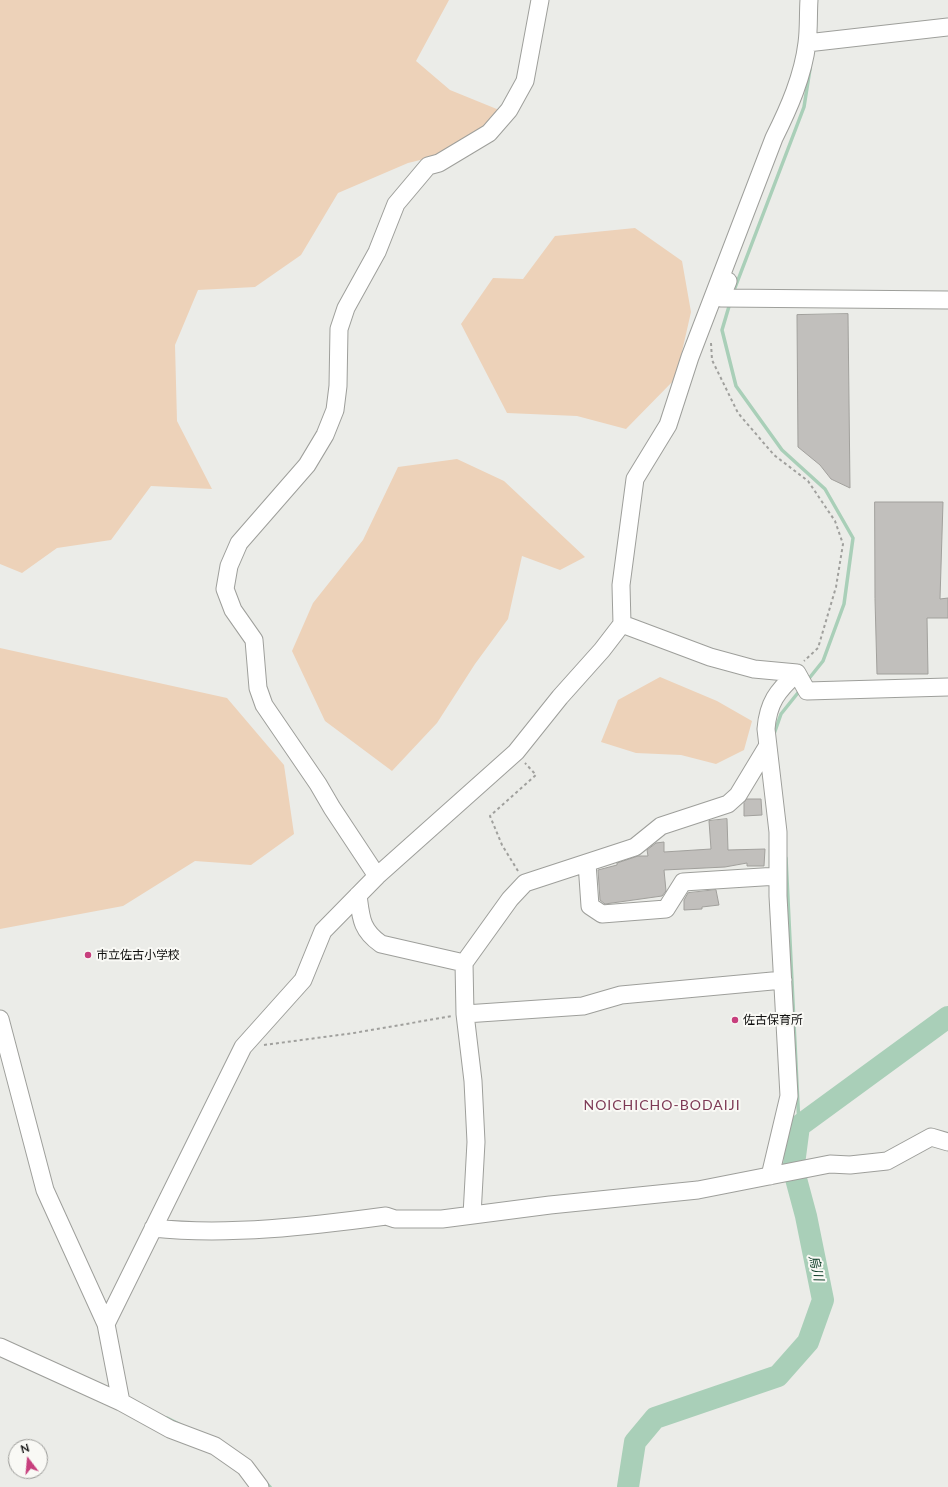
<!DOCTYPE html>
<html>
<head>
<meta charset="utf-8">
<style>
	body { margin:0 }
	#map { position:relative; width:948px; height:1487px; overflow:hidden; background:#ebece8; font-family:Lato,sans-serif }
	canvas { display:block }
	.north { position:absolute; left:8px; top:1439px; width:40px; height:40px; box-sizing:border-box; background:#f9f9f5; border:1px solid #9b9b98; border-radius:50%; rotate:344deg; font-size:11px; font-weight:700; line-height:16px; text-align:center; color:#0e0e0d }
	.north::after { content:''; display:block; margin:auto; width:14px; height:18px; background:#c73f7d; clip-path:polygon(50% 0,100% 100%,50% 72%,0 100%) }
</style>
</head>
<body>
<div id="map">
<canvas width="948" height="1487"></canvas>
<div class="north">N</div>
</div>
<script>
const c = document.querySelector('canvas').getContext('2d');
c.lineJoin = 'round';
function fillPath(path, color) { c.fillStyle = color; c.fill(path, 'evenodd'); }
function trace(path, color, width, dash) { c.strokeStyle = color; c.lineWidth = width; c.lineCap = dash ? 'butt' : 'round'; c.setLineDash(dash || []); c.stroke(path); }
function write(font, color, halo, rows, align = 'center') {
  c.font = font + ' Lato,"Noto Sans JP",sans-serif'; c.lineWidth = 4; c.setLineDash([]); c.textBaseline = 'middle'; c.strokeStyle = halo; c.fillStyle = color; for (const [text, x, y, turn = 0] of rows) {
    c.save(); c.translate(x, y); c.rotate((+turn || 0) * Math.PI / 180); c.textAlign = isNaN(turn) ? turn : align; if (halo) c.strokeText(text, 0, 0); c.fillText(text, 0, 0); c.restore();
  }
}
const green = new Path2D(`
	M0 0H449L416 61 450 90 509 114 465 149 408 163 338 193 301 255 255 287 198 290 175 345 177 421 212 489 151 486 111 540 57 548 22 573 0 564Z
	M635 228 682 261 691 312 676 378 626 429 577 416 507 413 461 324 493 278 523 279 555 236Z
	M457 459 504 481 585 557 560 570 522 556 508 619 475 664 437 723 392 771 325 721 292 651 313 603 363 540 398 467Z
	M0 648 227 698 284 765 294 834 251 865 195 861 123 906 0 929Z
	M660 677 717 701 752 721 744 750 716 764 681 755 636 753 601 742 618 700Z`);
const stream = new Path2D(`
	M733 293 804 107 810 69
	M730 303 722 330 736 386 782 450 825 489 853 538 844 604 823 661 807 681
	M774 734 781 714 801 689
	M786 858 799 1126
	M167 1418 181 1425
	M265 1482 270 1487`);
const river = new Path2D(`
	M628 1487 635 1442 655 1418 778 1376 808 1342 823 1300 806 1216 795 1175 794 1164 799 1126 948 1017`);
const building = new Path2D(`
	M848 314 850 488 831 479 820 465 798 447 797 315Z
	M875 502H943L940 599 948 598V618H927L928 674H877L875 599Z
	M747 799H761L762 815 744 816V803Z
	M727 819 728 850 765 849 764 866H747V863L725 867 664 870 666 891 662 896 605 904 600 900 598 870 617 865V863L638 856H648L647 850 656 843 664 842V852L711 849 709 821Z
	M716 890 719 905 702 907V909L684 910V900L688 893Z`);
const path = new Path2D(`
	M711 343 712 360 738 413 774 455 808 481 835 521 843 544 836 587 818 648 804 661
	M518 871 502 845 490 816 536 775 525 763
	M264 1045 354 1033 452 1016`);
const minor = new Path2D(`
	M807 43 948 27
	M728 281 721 298 948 300
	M622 624 710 657 754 669 797 673C777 691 768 703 766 729L778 832V896L789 1096 770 1176
	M797 673 807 691 948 687
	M587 863 590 906 602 914 666 909 683 882 778 876
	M377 876 332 808 318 784 264 705 258 688 254 640 233 610 225 589 229 566 239 543 307 465 325 435 335 410 338 386 339 329 346 308 377 252 396 204 428 166 439 163 489 133 509 110 525 81 540 0
	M358 895C361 918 361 930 381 944L464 963
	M465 1014 583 1006 621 995 783 980
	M0 1019 45 1190 106 1324 121 1402
	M472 1215 476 1142 473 1081 465 1014 464 963 510 899 525 883 635 847 661 826 728 804 738 795 767 747
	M153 1228C228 1236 312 1226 386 1216L395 1219H442L550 1205 698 1190 830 1164 850 1165 887 1161 931 1137 948 1142
	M106 1324 243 1047 303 980 323 931 377 876 516 752 560 697 602 650 622 624 621 585 635 479 668 425 690 357 774 138C789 108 803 76 807 43 809 29 808 14 809 0
	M0 1347 121 1402 170 1429 215 1446 245 1467 260 1487`);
const markers = [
	[88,955,4,"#c73f7d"],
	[735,1020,4,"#c73f7d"]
];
const poiNames = [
	["市立佐古小学校",96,955],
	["佐古保育所",743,1020]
];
const waterNames = [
	["烏川",816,1268,77]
];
const quarterNames = [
	["NOICHICHO-BODAIJI",662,1105]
];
fillPath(green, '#edd2b9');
trace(stream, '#a9cfb8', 3.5);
trace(river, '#a9cfb8', 22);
fillPath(building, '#c1bfbc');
trace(building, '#a1a09c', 1);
trace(minor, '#9e9f9b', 19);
trace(path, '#a0a09d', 2, [3, 3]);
trace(minor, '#fff', 17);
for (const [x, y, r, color] of markers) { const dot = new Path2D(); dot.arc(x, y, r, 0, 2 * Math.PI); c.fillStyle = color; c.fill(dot); trace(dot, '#f9f9f5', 1.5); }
write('12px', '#0e0e0d', '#f9f9f5', poiNames, 'left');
write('italic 13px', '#053720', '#f9f9f5', waterNames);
c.letterSpacing = '1px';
write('14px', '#7d3955', '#f9f9f5', quarterNames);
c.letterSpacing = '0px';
</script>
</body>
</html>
